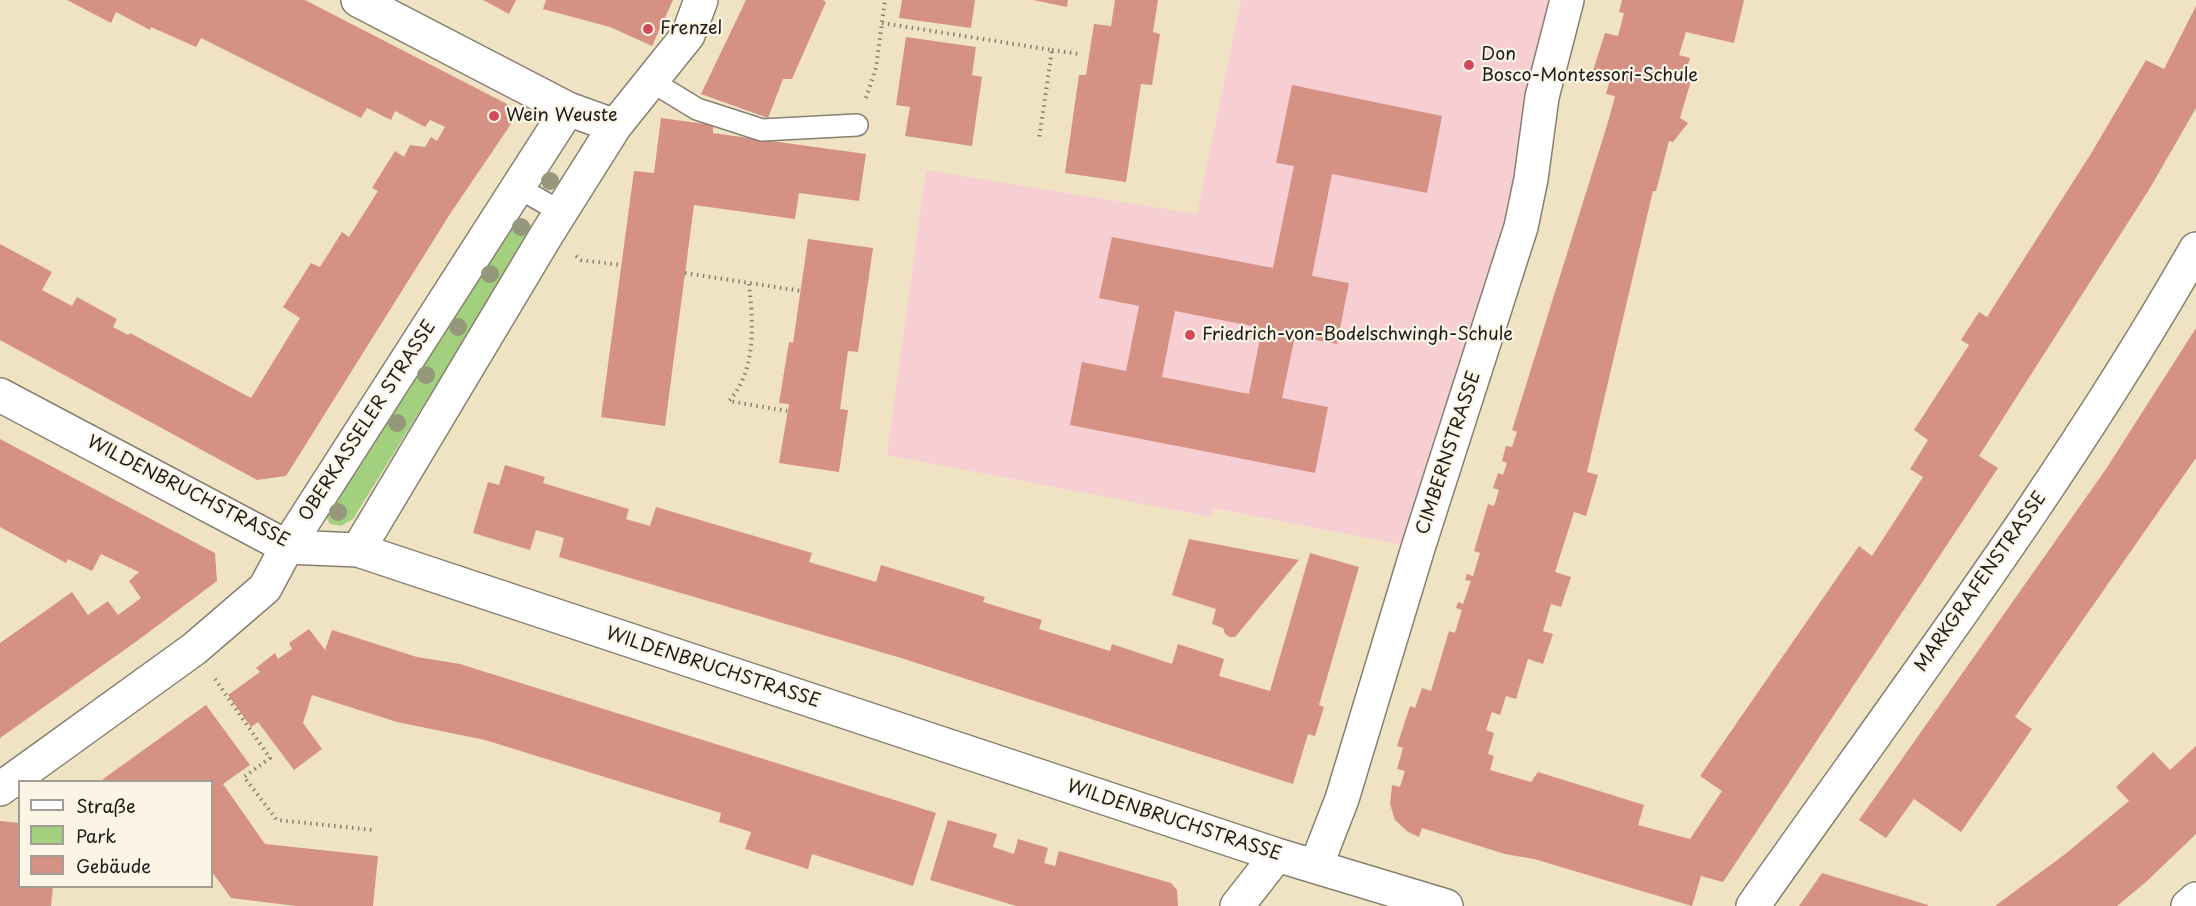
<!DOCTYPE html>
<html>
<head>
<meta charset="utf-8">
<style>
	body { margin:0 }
	#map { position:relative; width:2196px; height:906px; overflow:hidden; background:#f0e3c4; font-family:"Playpen Sans",sans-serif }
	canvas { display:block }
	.legend { position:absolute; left:18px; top:780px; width:195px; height:108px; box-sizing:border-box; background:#fcf5e5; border:2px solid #a29e95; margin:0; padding:8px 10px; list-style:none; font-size:18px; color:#1c1c1c }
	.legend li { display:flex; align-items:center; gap:12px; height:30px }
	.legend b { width:30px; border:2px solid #a29e95 }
</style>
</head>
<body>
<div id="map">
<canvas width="2196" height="906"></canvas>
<ul class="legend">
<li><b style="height:8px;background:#fff"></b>Straße</li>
<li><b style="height:16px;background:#a2d07e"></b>Park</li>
<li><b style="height:16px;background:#d69185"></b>Gebäude</li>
</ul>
</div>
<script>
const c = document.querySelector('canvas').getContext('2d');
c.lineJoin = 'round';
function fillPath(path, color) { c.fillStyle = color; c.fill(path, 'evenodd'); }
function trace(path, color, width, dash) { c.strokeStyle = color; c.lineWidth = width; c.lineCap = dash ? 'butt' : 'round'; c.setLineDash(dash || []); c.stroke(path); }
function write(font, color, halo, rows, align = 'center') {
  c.font = font + ' "Playpen Sans",sans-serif'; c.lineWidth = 4.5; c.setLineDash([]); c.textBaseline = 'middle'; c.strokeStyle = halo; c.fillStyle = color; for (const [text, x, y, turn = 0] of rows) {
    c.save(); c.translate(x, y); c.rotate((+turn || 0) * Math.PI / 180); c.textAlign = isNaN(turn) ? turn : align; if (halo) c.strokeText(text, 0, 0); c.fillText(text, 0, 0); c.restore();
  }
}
const built = new Path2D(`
	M1241 0H1568L1418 548 1214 508 1211 517 887 455 926 170 1197 214Z`);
const green = new Path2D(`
	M515 215 534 227 353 519 341 526 330 524 324 513Z`);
const building = new Path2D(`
	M67 0H305L507 104 511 124 450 214 286 476 257 480 0 340V244L52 272 42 290 72 306 77 297 117 319 113 327 128 335 130 333 251 398 300 318 283 307 311 263 320 267 342 232 349 237 378 191 372 188 395 151 404 157 410 145 425 147 431 137 437 141 445 127 430 120 425 127 395 111 391 120 367 108 361 118 201 38 196 47 151 27 150 30 116 12 111 23Z
	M483 0H516L509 14Z
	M546 0H673L652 46 610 27 543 9Z
	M746 0H823L826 2 792 79H783L768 118 701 94Z
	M902 0H975L971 28 899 18Z
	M1033 0H1068L1067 7Z
	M1115 0H1158L1153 32 1160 34 1152 85 1141 84 1126 182 1065 173 1079 75H1086L1094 24 1111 26Z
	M1622 0H1744L1734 43 1686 32 1679 55 1690 58 1686 72 1693 74 1680 118 1688 123 1673 142 1669 141 1656 191H1653L1652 195 1587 472 1598 475 1586 516 1574 512 1555 572 1571 577 1561 607 1551 604 1543 631 1553 634 1543 664 1528 659 1516 699 1506 696 1500 715 1492 712 1486 730 1494 733 1488 754 1494 756 1490 770 1531 782 1538 772 1644 805 1638 825 1690 839 1722 791 1700 776 1859 546 1872 556 1923 477 1910 469 1928 440 1914 430 1969 345 1961 340 1979 312 1987 317 2092 152 2146 60 2164 69 2196 6V108L2150 188 1979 456 1998 468 1723 882 1701 876 1692 906 1534 859 1505 854 1422 828 1419 837 1408 832 1395 820 1390 804 1392 785 1400 787 1405 771 1397 769 1403 748 1397 746 1410 706 1415 708 1422 688 1431 691 1449 631 1455 633 1462 610 1456 608 1458 602 1463 604 1471 581 1465 580 1467 574 1473 576 1480 553 1474 551 1488 504 1494 506 1499 490 1493 488 1498 473 1503 475 1507 463 1502 461 1506 446 1512 447 1517 432 1512 430 1608 122 1615 96 1606 94 1609 83 1591 77 1605 33 1618 36 1624 13 1619 12Z
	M906 37 976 47 972 75 982 77 972 146 905 136 910 107 896 105Z
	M1292 85 1442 116 1427 193 1332 174 1312 276 1349 283 1337 344 1295 336 1282 398 1328 407 1315 473 1070 425 1082 362 1126 371 1139 306 1099 298 1112 237 1273 268 1294 166 1276 163ZM1175 311 1262 328 1249 394 1162 377Z
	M661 118 713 125V133L866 154 859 201 799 193 795 219 694 205 665 426 601 417 634 171 654 173Z
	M808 239 873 248 858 352 848 351 840 409 848 410 839 472 779 463 789 404 779 403 789 342 793 343Z
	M2196 328V458L2015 717 2032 729 1961 832 1914 799 1886 838 1859 820 2106 469Z
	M0 439 215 553 217 581 137 641 0 738V643L72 592 88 615 108 601 118 615 141 598 129 581 139 572 101 554 92 571 68 559 66 563 0 527Z
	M505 465 545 477 543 483 629 509 626 519 650 526 656 507 812 553 809 562 876 582 881 565 985 597 983 602 1042 620 1039 629 1110 651 1112 644 1172 664 1178 644 1224 659 1219 676 1270 691 1310 553 1359 567 1319 705 1324 707 1315 736 1308 734 1293 784 901 658 559 557 564 538 536 530 530 550 473 533 488 482 499 485Z
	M1189 539 1299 560 1235 637H1230L1225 634 1223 628 1212 624 1216 609 1172 595Z
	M309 629 325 650 332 630 417 657 460 664 936 813 913 886 812 854 808 869 745 849 751 832 719 822 721 813 485 740 397 722 312 695 303 723 322 749 294 770 258 722 251 727 228 695 260 672 256 668 275 653 278 659 292 649 289 643Z
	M206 705 250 765 223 784 265 844 378 856 373 906H296L231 898 212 872V782H99Z
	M2196 746V834L2146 882 2117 906H1995L2064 855 2129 801 2116 787 2153 752 2170 770Z
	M948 820 997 834 993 847 1014 854 1018 839 1048 848 1044 863 1055 866 1059 851 1171 883 1177 890 1178 906H1016L930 880Z
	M0 821 20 823V886H53L51 906H0Z
	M1822 873 1928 905V906H1799Z`);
const path = new Path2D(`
	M882 23 1052 50 1039 139
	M1052 50 1080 54
	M866 98 876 68 885 0
	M576 256 581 260 621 265
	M685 273 801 291
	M749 284C753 322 757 370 729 401L787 411
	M215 679 270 758 244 777 277 820 373 830`);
const service = new Path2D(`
	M651 81 697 109 762 130 857 125
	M519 188 561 212`);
const minor = new Path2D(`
	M358 0 568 109 615 126
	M0 395 287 547 358 550 1277 855 1446 906
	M358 550 547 234 615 126 688 35 701 0
	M0 789 194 649 265 588 287 547 568 109
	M1316 866 1342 799 1418 548 1521 227 1531 179 1542 97 1567 0
	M1237 906 1277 855
	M1753 906C1905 690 2065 479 2196 249
	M2188 906 2196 899`);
const trees = [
	[550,181],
	[521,227],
	[490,274],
	[458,327],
	[426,375],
	[397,423],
	[338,512]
];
const markers = [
	[648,29,6,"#d1495b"],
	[1469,65,6,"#d1495b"],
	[494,116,6,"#d1495b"],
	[1190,335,6,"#d1495b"]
];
const poiNames = [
	["Frenzel",660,29],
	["Don",1481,55],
	["Bosco-Montessori-Schule",1481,76],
	["Wein Weuste",506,116],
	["Friedrich-von-Bodelschwingh-Schule",1202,335]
];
const streetNames = [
	["OBERKASSELER STRASSE",368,421,-57],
	["CIMBERNSTRASSE",1449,453,-72],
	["WILDENBRUCHSTRASSE",188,492,27],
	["MARKGRAFENSTRASSE",1981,582,-55],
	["WILDENBRUCHSTRASSE",713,668,18],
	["WILDENBRUCHSTRASSE",1174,821,18]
];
fillPath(built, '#f7cfd2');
fillPath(green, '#a2d07e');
fillPath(building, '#d69185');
trace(service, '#868070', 24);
trace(minor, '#868070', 36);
trace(path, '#868070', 4, [1.5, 4.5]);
trace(service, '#fff', 21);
trace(minor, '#fff', 33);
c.fillStyle = '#95987a';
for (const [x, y] of trees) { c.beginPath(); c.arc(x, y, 9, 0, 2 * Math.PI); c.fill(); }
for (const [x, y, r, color] of markers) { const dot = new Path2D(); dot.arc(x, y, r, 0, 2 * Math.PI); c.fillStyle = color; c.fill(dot); trace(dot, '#fcf5e5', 2); }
write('18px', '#1c1c1c', '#fcf5e5', poiNames, 'left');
write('18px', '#1c1c1c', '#fcf5e5', streetNames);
</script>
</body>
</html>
